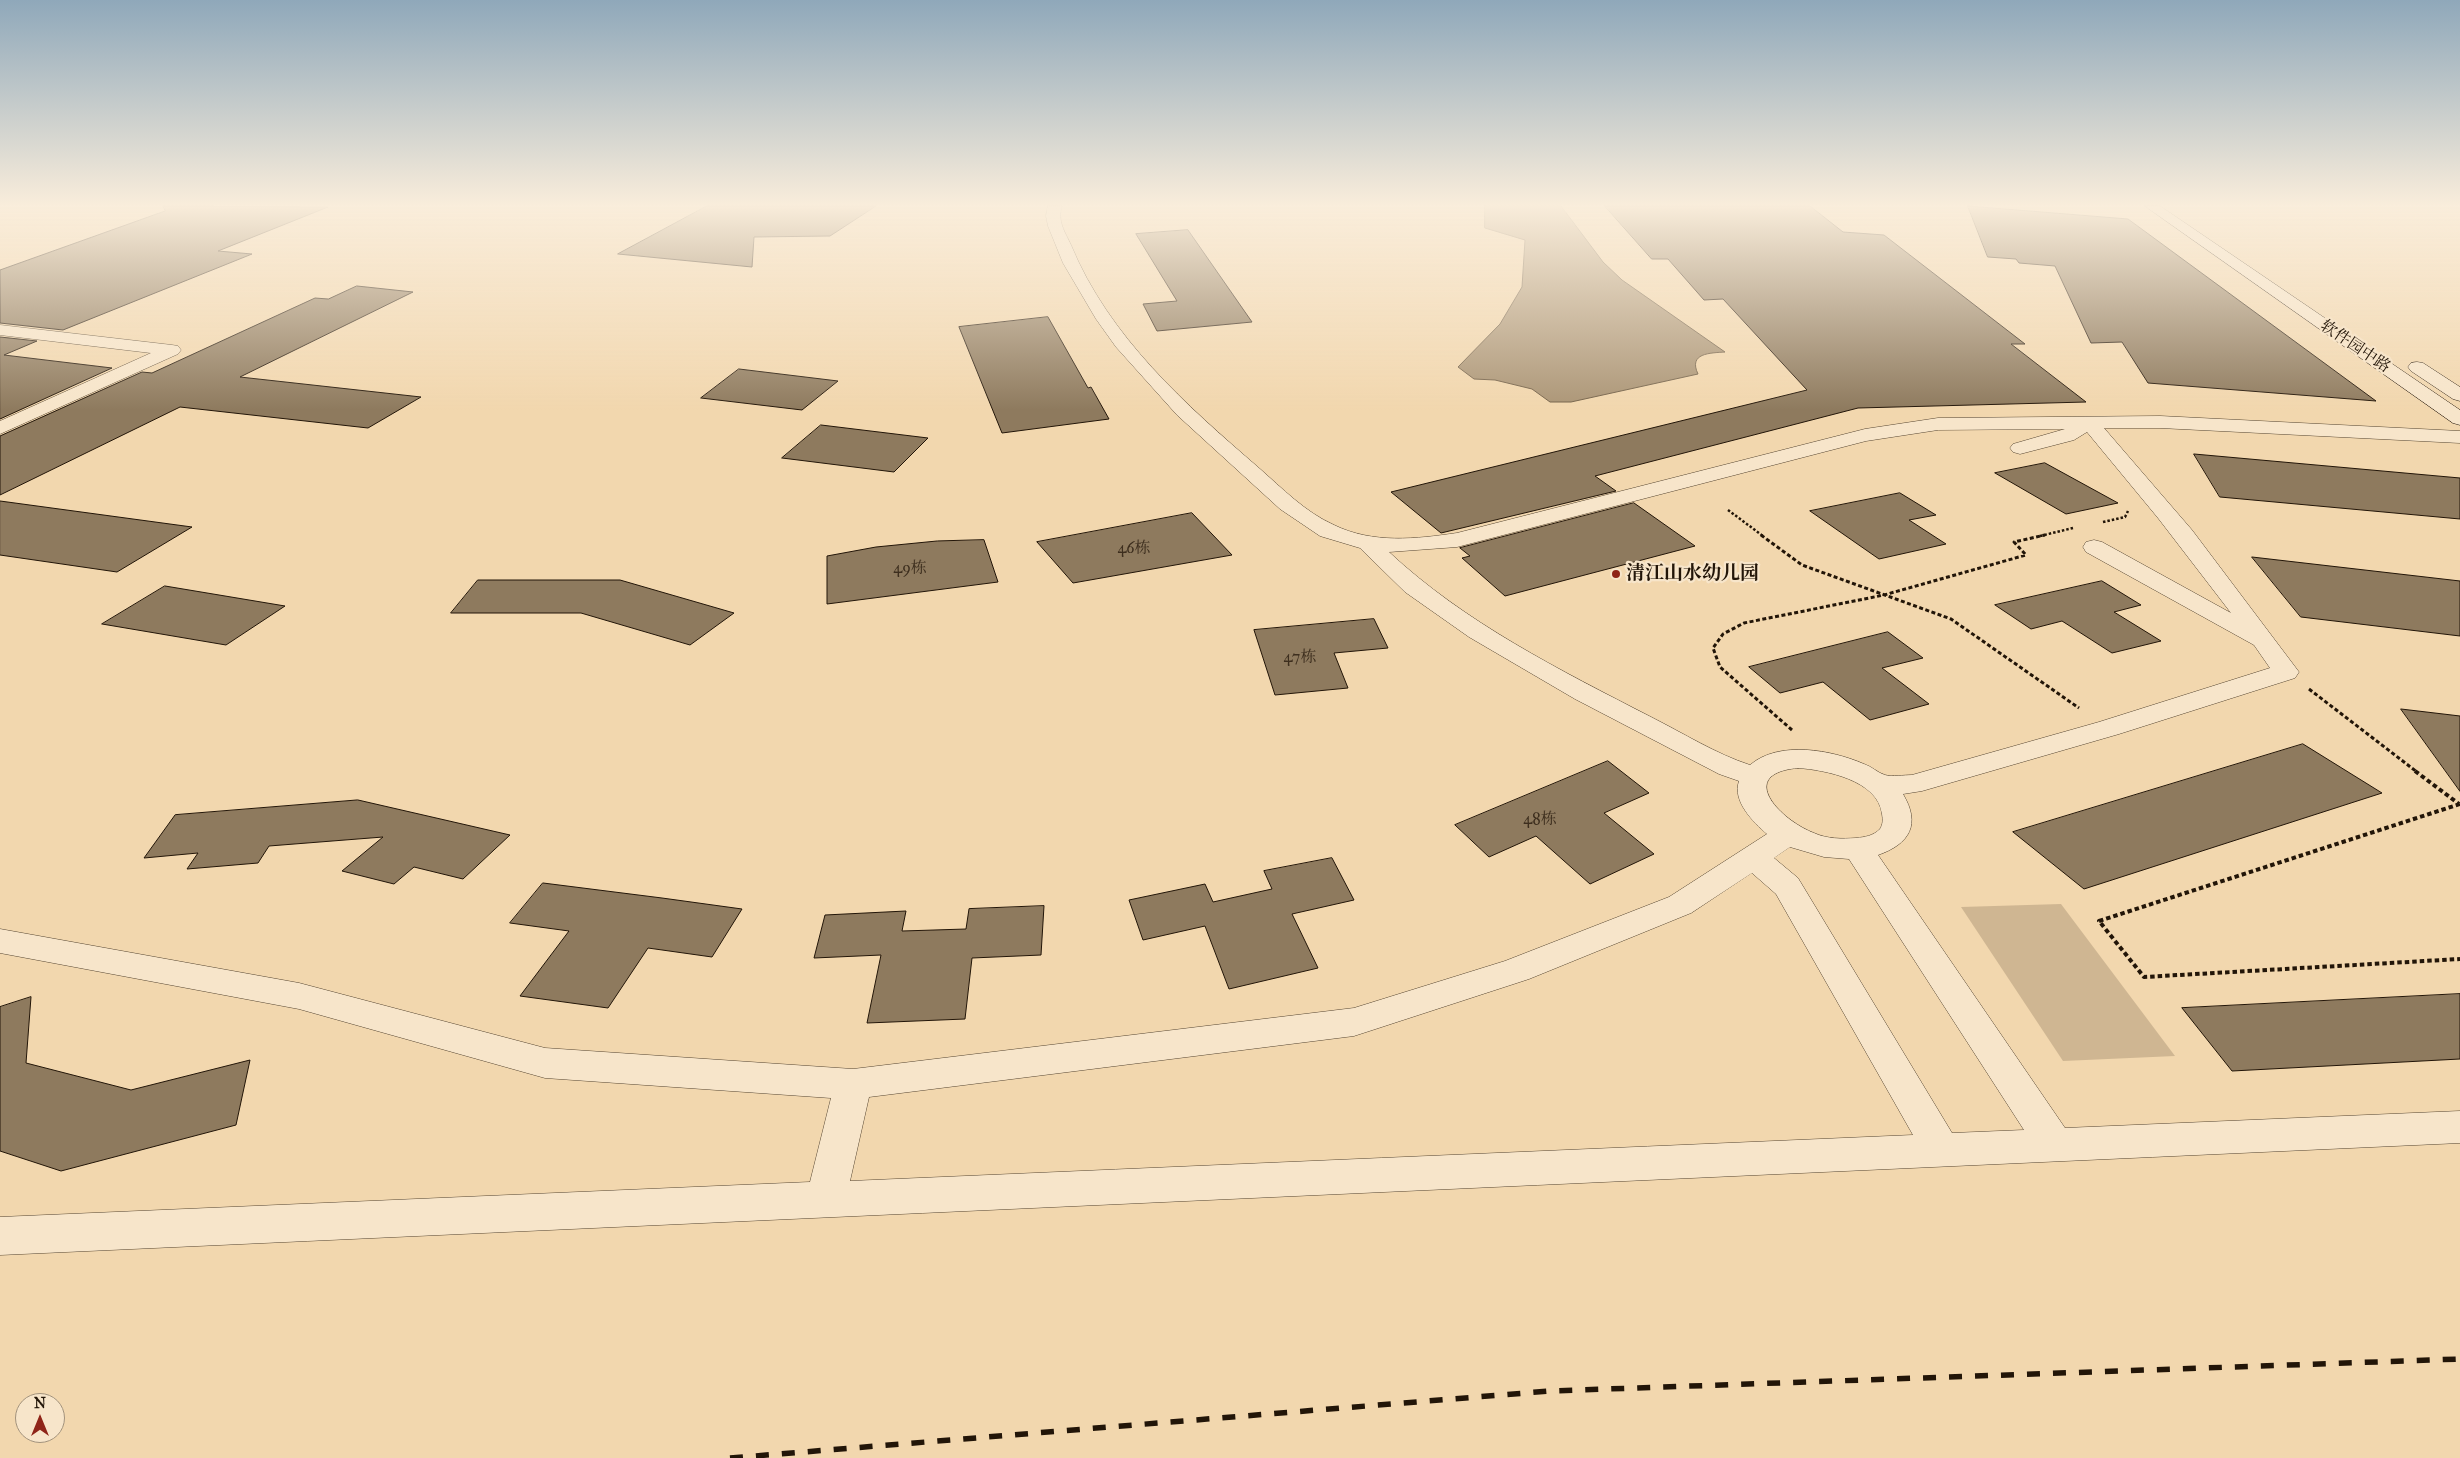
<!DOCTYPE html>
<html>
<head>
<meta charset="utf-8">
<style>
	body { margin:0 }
	#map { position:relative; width:2460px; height:1458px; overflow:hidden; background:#f2d7ae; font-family:"IM FELL Great Primer",serif }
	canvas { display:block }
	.north { position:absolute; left:15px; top:1393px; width:50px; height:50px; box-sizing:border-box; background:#f7e5ca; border:1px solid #a2927c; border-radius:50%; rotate:0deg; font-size:14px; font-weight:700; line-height:20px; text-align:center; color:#221508 }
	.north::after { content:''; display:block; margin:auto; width:18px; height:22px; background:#8f2418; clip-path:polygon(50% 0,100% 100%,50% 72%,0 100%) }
</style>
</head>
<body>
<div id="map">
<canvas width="2460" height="1458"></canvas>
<div class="north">N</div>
</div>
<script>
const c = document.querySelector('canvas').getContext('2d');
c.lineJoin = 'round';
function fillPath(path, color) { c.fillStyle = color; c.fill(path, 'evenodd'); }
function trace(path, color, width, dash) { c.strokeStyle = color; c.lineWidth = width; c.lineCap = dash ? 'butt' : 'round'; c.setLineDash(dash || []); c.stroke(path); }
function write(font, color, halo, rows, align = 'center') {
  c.font = font + ' "IM FELL Great Primer","Noto Serif SC",serif'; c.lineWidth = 4.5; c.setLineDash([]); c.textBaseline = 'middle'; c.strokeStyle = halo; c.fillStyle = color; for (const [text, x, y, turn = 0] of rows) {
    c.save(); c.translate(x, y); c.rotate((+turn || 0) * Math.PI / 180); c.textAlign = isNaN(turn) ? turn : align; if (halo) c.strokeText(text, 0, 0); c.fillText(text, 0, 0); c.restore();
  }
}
const green = new Path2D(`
	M2061 904 2175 1056 2063 1061 1961 907Z`);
const water = new Path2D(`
	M1485 206H1561L1603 262 1622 280 1725 352C1710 353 1688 353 1698 374L1571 402H1550L1532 389 1495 380 1474 379 1458 367 1500 324 1522 287 1525 240 1485 228Z`);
const building = new Path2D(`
	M163 206 328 207 218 251 252 254 63 330 0 323V270L165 211Z
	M707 206H876L830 236 754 237 752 267 618 254Z
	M1605 206H1810L1843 232 1884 235 2025 344H2011L2086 402 1858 408 1595 476 1616 491 1441 533 1391 492 1807 390 1723 299 1704 300 1668 259H1652Z
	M1968 206 2128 219 2376 401 2148 383 2122 342 2091 343 2055 266 2019 263 2016 259 1988 257Z
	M1188 230 1252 322 1157 331 1143 304 1177 301 1136 234Z
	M357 286 413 292 240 377 421 397 368 428 180 407 0 495V436L142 372 152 373 315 298 328 299Z
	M1048 317 1088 388 1091 387 1109 419 1002 433 959 327Z
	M0 337 37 341 4 355 112 368 0 419Z
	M739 369 838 381 802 410 701 398Z
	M821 425 928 438 894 472 782 458Z
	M2194 454 2460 478V519L2220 497Z
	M2045 463 2118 503 2066 514 1995 473Z
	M1900 493 1936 515 1909 520 1946 544 1879 559 1810 511Z
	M0 501 192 527 117 572 0 555Z
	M1634 503 1695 546 1505 596 1462 558 1470 556 1460 548Z
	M1192 513 1232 555 1073 583 1037 542Z
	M984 540 998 582 827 604V556L876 547 937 541Z
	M2252 557 2460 581V636L2301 617Z
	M478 580H620L734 613 690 645 581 613H451Z
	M2102 581 2141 605 2114 612 2161 641 2112 653 2062 621 2031 629 1995 605Z
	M165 586 285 606 226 645 102 624Z
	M1374 619 1388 648 1334 653 1348 688 1275 695 1254 630Z
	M1888 632 1923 658 1882 668 1929 704 1870 720 1823 682 1780 693 1749 667Z
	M2401 709 2460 716V791Z
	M2303 744 2382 793 2084 889 2013 832Z
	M1608 761 1649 793 1604 813 1654 854 1590 884 1536 836 1489 857 1455 825Z
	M358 800 510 835 463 879 414 867 394 884 342 871 383 837 269 846 258 863 187 869 198 853 144 858 175 815Z
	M1332 858 1354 900 1292 914 1318 968 1229 989 1205 926 1143 940 1129 900 1205 884 1213 902 1272 889 1264 871Z
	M543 883 662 898 742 909 712 957 648 948 608 1008 520 996 569 931 510 923Z
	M1044 906 1041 955 972 958 965 1019 867 1023 881 955 814 958 825 915 906 911 902 931 966 929 969 909Z
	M2460 994V1059L2232 1071 2182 1008Z
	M31 997 26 1063 131 1090 250 1060 236 1125 61 1171 0 1151V1007Z`);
const pathFar2 = new Path2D(`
	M1728 510 1763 536
	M2103 522 2125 517 2128 511
	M2040 536 2073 528`);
const pathFar1 = new Path2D(`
	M1761 535 1802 565 1951 619 2079 708
	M2309 689 2417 772
	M1792 730 1720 667 1713 648 1723 634 1744 623 1884 595 2026 555 2014 542 2045 535`);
const path = new Path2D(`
	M2415 771 2459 804
	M2460 804 2099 921 2144 977 2460 959`);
const street = new Path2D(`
	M1048 206H1062C1057 221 1065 232 1071 245 1109 337 1186 405 1259 468 1283 489 1305 512 1334 525 1373 544 1416 539 1457 533L1865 429 1938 418 2160 416 2460 431V443L2160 428H2104L2192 530 2299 672 2295 678 2119 734 1922 791 1903 794C1921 824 1910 844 1878 855L2065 1128 2460 1111V1143L0 1255V1217L810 1182 831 1098 545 1078 299 1009 0 953V929L299 983 545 1048 853 1069 1354 1008 1505 961 1669 897 1767 834C1753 822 1732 801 1739 781L1719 774 1575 699 1469 637 1405 592 1360 548 1320 536 1280 509 1177 415 1116 347 1096 319 1063 263 1048 226 1046 216ZM2065 429 2013 444 2010 448 2013 452 2020 454 2074 440 2087 432 2158 518 2231 613 2102 542 2094 540 2086 542 2083 547 2086 552 2254 645 2270 668 2099 722 1912 775C1904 775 1892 777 1885 775 1878 773 1871 766 1864 764 1832 750 1779 740 1750 765 1716 754 1683 733 1651 717 1560 670 1465 623 1389 552L1457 547 1866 441 1938 430ZM1798 768C1825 770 1878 780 1882 814 1883 820 1883 824 1880 829 1873 836 1865 837 1856 838 1842 839 1827 839 1814 833 1782 821 1734 774 1798 768ZM1790 847 1824 857 1849 859 2024 1130 1952 1133 1798 878 1774 858ZM1752 873 1776 894 1913 1135 850 1181 869 1097 1354 1036 1529 979 1691 913Z
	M0 325 172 345 178 346 181 350 178 354 0 434V421L151 353 0 335Z`);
const secondary = new Path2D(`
	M2145 206H2160L2460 410V425L2453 423Z
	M2417 362 2423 363 2460 387V401L2453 399 2411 371 2408 367 2411 363Z`);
const rail = new Path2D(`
	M730 1458 1550 1391 2460 1359`);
const markers = [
	[1616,574,5,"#8f2418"]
];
const farStreetnames = [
	["软件园中路",2355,347,34]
];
const numberNames = [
	["46栋",1134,549],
	["49栋",910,569],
	["47栋",1300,658],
	["48栋",1540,820]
];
const poiNames = [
	["清江山水幼儿园",1626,574]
];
fillPath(green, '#cfb692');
fillPath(water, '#ab9576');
trace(water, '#74624a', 1);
fillPath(building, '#8e7a5e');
trace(building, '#221508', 1);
trace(street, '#564632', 1);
trace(secondary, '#221508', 1);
trace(pathFar2, '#221508', 2.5, [2.5, 2]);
trace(pathFar1, '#221508', 3, [4, 2.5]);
trace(path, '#221508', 4, [4.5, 3]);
fillPath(street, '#f7e5ca');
fillPath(secondary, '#f7e5ca');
trace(rail, '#221508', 5.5, [13, 13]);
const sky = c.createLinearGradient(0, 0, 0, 410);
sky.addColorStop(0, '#8fa8ba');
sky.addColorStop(0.5, '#f9eddb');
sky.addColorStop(1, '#f9eddb00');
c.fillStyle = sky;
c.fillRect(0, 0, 2460, 410);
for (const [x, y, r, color] of markers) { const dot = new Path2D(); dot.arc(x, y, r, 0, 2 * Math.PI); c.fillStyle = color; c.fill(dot); trace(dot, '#f7e5ca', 2); }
write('16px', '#221508', '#f7e5ca', farStreetnames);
write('16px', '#3d2e1e', null, numberNames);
write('bold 19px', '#221508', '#f7e5ca', poiNames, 'left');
</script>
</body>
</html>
